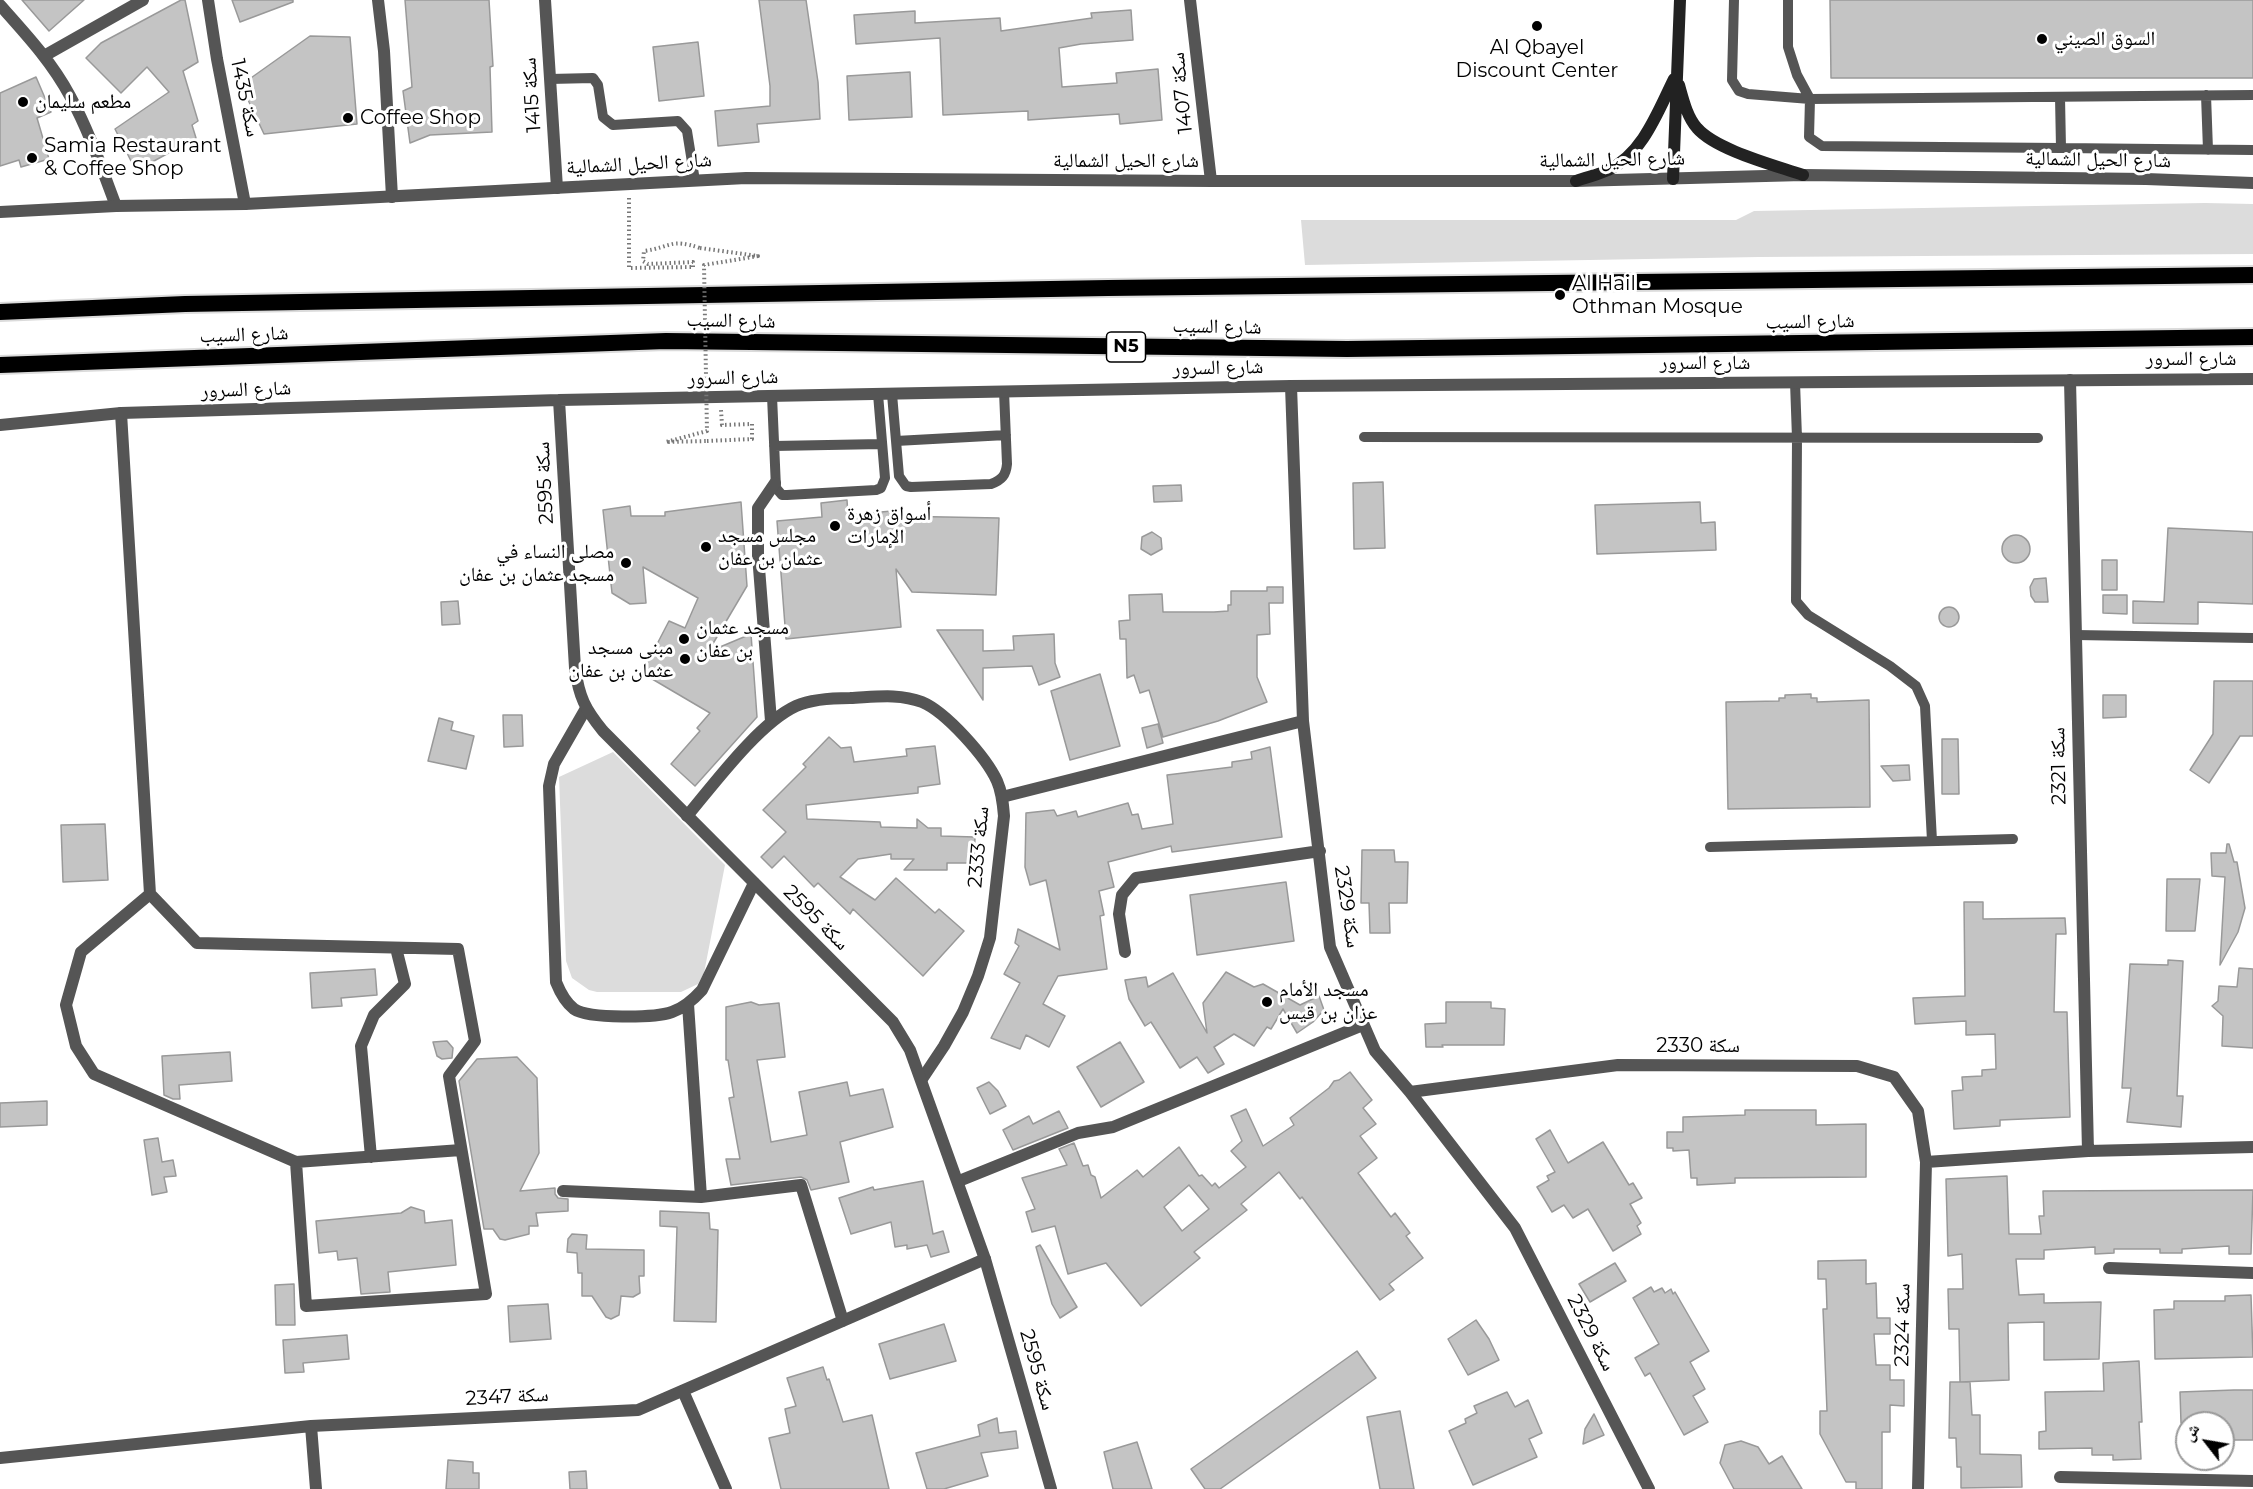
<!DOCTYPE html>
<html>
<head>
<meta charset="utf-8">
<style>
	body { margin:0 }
	#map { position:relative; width:2253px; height:1489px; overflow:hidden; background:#fff; font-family:Montserrat,"Noto Naskh Arabic",sans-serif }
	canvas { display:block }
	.north { position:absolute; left:2175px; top:1411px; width:60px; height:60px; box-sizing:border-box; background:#fff; border:2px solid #999; border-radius:50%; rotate:301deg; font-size:16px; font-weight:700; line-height:24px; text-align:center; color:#000 }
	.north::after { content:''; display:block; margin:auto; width:21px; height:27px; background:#000; clip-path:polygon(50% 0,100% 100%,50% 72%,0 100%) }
</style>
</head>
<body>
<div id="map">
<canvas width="2253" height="1489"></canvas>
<div class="north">ش</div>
</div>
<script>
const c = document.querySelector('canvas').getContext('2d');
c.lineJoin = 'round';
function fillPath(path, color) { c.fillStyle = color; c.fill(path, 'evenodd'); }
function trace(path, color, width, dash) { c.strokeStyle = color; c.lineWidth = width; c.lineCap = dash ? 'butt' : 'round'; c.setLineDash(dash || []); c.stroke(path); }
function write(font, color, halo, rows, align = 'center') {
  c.font = font + ' Montserrat,"Noto Naskh Arabic",sans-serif'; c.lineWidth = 6; c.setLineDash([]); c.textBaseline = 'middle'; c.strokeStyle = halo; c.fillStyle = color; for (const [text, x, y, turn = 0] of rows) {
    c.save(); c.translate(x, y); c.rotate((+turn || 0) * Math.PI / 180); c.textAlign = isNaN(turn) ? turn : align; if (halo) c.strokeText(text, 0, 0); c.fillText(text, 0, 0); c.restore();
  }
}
const green = new Path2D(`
	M2205 203 2253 204V254L1759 257 1305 265 1301 220H1736L1754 211Z
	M613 752 725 865 704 973 698 984 681 992H597L589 990 572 978 566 961 559 777Z`);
const building = new Path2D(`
	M22 0H84L49 31Z
	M181 0H185L198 62 183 71 198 121 192 125 196 138 143 167 139 158 131 161 115 129 169 92 147 67 121 93 86 58 101 43Z
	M232 0H293V2L240 22Z
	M405 0H489L493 66 490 67 492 132 430 135 410 143 403 91 412 87Z
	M759 0H806L818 82 820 119 757 124 759 142 718 146 715 111 770 106V86Z
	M1830 0H2253V78H1831Z
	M1131 10 1133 40 1081 44 1059 48 1062 87 1117 83 1116 73 1158 69 1162 120 1120 124 1119 114 1028 120V111L943 115 940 38 856 44 854 15 915 11V23L1000 18 1001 31 1092 18 1091 13Z
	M310 36 350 37 357 124 264 134 241 85Z
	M698 42 704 96 659 101 653 47Z
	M910 72 912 117 849 120 847 76Z
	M36 77 51 112 37 118 49 159 21 167 19 160 0 166V93Z
	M1383 482 1385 548 1354 549 1353 483Z
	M1181 485 1182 501 1154 502 1153 486Z
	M847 500 848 515 892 511V516L999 518 996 595 912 592 896 569 901 627 786 639 777 521 822 517 821 503Z
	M741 502 747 586 708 652 751 634 757 717 695 786 671 764 700 731 697 728 710 713 642 673 669 621 685 628 698 598 643 567 646 603 630 604 612 593 603 510 630 506 631 516H665V512Z
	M1700 502 1701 523 1715 522 1716 550 1597 554 1595 505Z
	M2168 528 2253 532V604L2198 602V624L2133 623V601L2164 602Z
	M1152 532 1161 538 1162 549 1151 555 1141 549 1142 537Z
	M2002 549a14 14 0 1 1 28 0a14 14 0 1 1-28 0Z
	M2102 560H2117V590H2102Z
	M2046 578 2048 602H2035L2031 596 2030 587 2034 579Z
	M1267 587H1283V603H1269L1270 634 1257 635V677L1267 702 1218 721 1163 737 1149 690 1140 693 1134 675 1127 678 1126 639H1120L1119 621 1130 620 1129 595 1162 594 1163 612H1214L1228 611V605H1231V591H1267Z
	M2103 595H2127V614L2103 613Z
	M458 601 460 624 442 625 441 602Z
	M1939 617a10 10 0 1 1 20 0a10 10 0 1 1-20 0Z
	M937 630H983V651L1014 650 1013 636 1054 634 1055 663 1060 677 1039 685 1032 666 983 668V700Z
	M1100 674 1120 746 1070 760 1051 691Z
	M2214 681H2253V736H2240L2209 783 2190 770 2213 734Z
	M1811 694V698H1817V702L1869 700 1870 807 1728 809 1726 702 1779 701V698H1785V695Z
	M2103 695H2126V717L2103 718Z
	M503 715H522L523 746 504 747Z
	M439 718 453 722 451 730 474 736 466 769 428 761Z
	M1158 724 1163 743 1147 748 1142 728Z
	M829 737 841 748 851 747 854 762 907 756 906 749 935 746 940 784 918 787V793L806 805 807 819 880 822 881 827 917 828V819L928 828H941V836L975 837 974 863H947V870H904L914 859H891V854L858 859 840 877 875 900 896 878 935 913 939 909 964 931 923 976 853 909 850 914 818 883 814 887 784 856 772 868 761 857 786 832 763 810 806 767 803 764Z
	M1942 739H1958L1959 794H1942Z
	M1270 747 1282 837 1172 852 1171 846 1108 862 1114 887 1099 891 1104 915 1100 916 1107 969 1058 976 1043 1004 1065 1016 1049 1047 1026 1035 1020 1049 991 1038 1020 983 1004 974 1019 946 1015 943 1018 929 1060 950 1046 880 1030 885 1025 867 1026 813 1054 810 1057 816 1076 811 1078 817 1128 803 1132 815 1138 814 1142 829 1173 824 1167 775 1232 767V762L1252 759 1251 752Z
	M1909 765 1910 780 1893 781 1881 766Z
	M105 824 108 880 63 882 61 825Z
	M2227 844H2229L2234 862H2237L2245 908 2238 932 2220 965 2225 877 2212 876 2211 853H2226Z
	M1362 850H1394L1395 862H1408L1407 903H1389L1390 933H1370L1369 903H1361Z
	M2167 879H2200L2195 931H2166Z
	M1286 882 1294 941 1197 955 1190 895Z
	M1964 902H1983V919L2065 918 2066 934H2056L2054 1012H2067L2070 1117 2000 1120V1126L1954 1129 1952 1091 1963 1090 1962 1077 1982 1076V1070L1996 1069 1995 1034 1966 1035V1021L1915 1024 1913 998 1965 996Z
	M2168 960 2183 961 2177 1096H2183L2181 1127 2127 1122 2131 1088H2122L2130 964 2168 965Z
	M2239 968 2253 969V1048L2222 1046 2223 1016 2212 1006 2218 1001 2219 986 2237 987Z
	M375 969 377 995 341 998 342 1006 312 1008 310 973Z
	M1226 972 1254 987 1263 984 1300 1005 1319 996 1324 1010 1313 1022 1297 1033 1283 1009 1271 1029 1267 1027 1254 1046 1234 1034 1214 1047 1224 1064 1208 1073 1197 1057 1180 1068 1151 1022 1145 1026 1129 999 1125 980 1146 977 1148 987 1173 973 1207 1033 1203 1003Z
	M751 1002 759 1005 779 1003 785 1057 757 1060 771 1142 807 1135 799 1092 847 1082 850 1096 883 1089 893 1127 840 1142 849 1182 811 1190 807 1180 801 1177 731 1185 726 1159H740L729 1098 734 1097 728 1060H726V1007Z
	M1446 1002H1491V1008L1505 1009 1504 1045H1442L1443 1047H1426L1425 1024 1446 1023Z
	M447 1041 453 1048 452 1058 442 1059 437 1056 433 1042Z
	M1120 1042 1144 1082 1101 1107 1077 1067Z
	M230 1052 232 1081 179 1085 180 1099H173L164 1095 162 1056Z
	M517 1057 537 1078 539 1153 520 1191 555 1188V1194L558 1198 568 1199V1211L536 1213 538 1226H529V1234L505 1240 500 1239 493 1229H484L459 1081 477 1059Z
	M1350 1072 1372 1100 1363 1108 1376 1124 1360 1136 1377 1158 1358 1173 1391 1217 1395 1213 1410 1233 1406 1236 1423 1258 1389 1284 1394 1290 1380 1300 1302 1197 1300 1199 1279 1172 1241 1204 1247 1210 1194 1252 1200 1258 1141 1306 1106 1263 1068 1274 1055 1226 1032 1232 1026 1212 1035 1209 1022 1178 1067 1165 1059 1149 1074 1143 1083 1166 1088 1165 1091 1175 1095 1177 1101 1198 1137 1170 1143 1177 1179 1147 1199 1176 1202 1175 1212 1186 1215 1183 1219 1188 1246 1167 1231 1151 1242 1141 1231 1116 1246 1109 1263 1146 1294 1125 1290 1118 1329 1088 1334 1081 1339 1080ZM1189 1185 1209 1209 1182 1231 1164 1207Z
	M989 1082 998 1091 1006 1106 990 1114 977 1088Z
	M47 1101V1125L0 1127V1103Z
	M1745 1110H1816V1125L1866 1124V1177L1735 1178V1183L1697 1185V1178H1691L1689 1150 1673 1151V1148H1667V1132H1683V1117L1745 1115Z
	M1059 1111 1068 1128 1013 1150 1003 1130 1029 1116 1033 1124Z
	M1550 1130 1568 1163 1603 1142 1629 1185 1633 1183 1642 1198 1630 1204 1641 1223 1637 1226 1641 1234 1613 1251 1588 1209 1573 1218 1564 1205 1552 1212 1537 1187 1549 1180 1547 1176 1555 1172 1536 1139Z
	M158 1138 162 1162 173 1160 176 1176 164 1177 167 1192 152 1195 144 1140Z
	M2007 1176 2009 1234H2041L2039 1216H2044L2043 1191 2253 1190 2251 1254H2229V1246L2182 1249V1253H2160V1249H2114V1253L2095 1254V1247L2044 1250V1259H2016L2019 1295 2044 1294V1303L2101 1302 2099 1359 2044 1360V1322L2008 1323 2009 1380 1960 1382 1959 1329H1949L1948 1289H1963L1962 1254 1948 1256 1946 1179Z
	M923 1181 933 1234 943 1231 949 1252 931 1257 927 1245 907 1249V1245L895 1247 891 1222 851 1234 839 1198 873 1187 874 1190Z
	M411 1207 424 1211 425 1223 452 1220 456 1265 388 1272 390 1292 361 1294 357 1258 338 1260 337 1251 319 1253 316 1221 401 1213Z
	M660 1211 709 1213 710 1229 718 1230 716 1322 674 1321 677 1227 660 1226Z
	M572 1234 587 1235 586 1249 644 1250V1276H639L640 1293 633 1297 621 1296 619 1315 611 1319 606 1317 592 1296H582V1273H578L577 1253 567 1252 568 1239Z
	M1040 1245 1077 1307 1060 1318 1052 1304 1036 1247Z
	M1866 1260V1284L1876 1283 1877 1318H1890V1334H1874L1876 1365H1890V1380H1904V1406L1890 1405V1432H1882V1489H1856V1482H1846L1820 1434V1411H1827L1823 1309H1827L1826 1279H1818V1261Z
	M1615 1263 1626 1281 1590 1302 1579 1284Z
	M294 1284 295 1325H276L275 1285Z
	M1651 1287 1654 1292 1662 1288 1665 1293 1671 1289 1673 1294 1675 1292 1709 1351 1690 1362 1705 1389 1693 1396 1708 1422 1684 1435 1650 1373 1645 1376 1635 1358 1659 1344 1633 1298Z
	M2251 1295 2253 1357 2155 1359 2154 1310 2174 1309V1301H2225V1296Z
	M548 1304 551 1339 510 1342 508 1306Z
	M1476 1320 1489 1339 1499 1360 1468 1375 1448 1339Z
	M944 1324 956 1361 890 1379 879 1344Z
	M347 1335 349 1359 303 1363 304 1372 285 1373 283 1340Z
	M1357 1351 1376 1378 1220 1489H1205L1191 1469Z
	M2139 1361 2142 1422H2139L2141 1459 2113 1460V1455H2092V1448L2039 1449V1432L2046 1431 2045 1392 2104 1391 2103 1363Z
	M823 1367 827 1380 829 1379 843 1422 872 1415 889 1489H781L769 1438 790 1433 785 1409 796 1406 787 1378Z
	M1950 1382H1970L1972 1415H1980V1454L2021 1455 2022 1487 1961 1488V1467H1957L1956 1438H1949Z
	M2234 1390H2253V1440H2223V1423H2181L2180 1392Z
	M1507 1392 1515 1407 1528 1400 1542 1433 1529 1439 1537 1457 1473 1485 1449 1431 1466 1423 1465 1419 1477 1413 1474 1406Z
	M1400 1411 1414 1489H1380L1367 1417Z
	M1594 1414 1604 1435 1583 1444 1585 1429Z
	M997 1418 999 1433 1016 1431 1018 1448 981 1453 988 1476 944 1489H927L916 1453 980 1436 978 1425Z
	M1741 1441 1758 1447 1769 1464 1782 1456 1802 1489H1734L1720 1463 1725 1445Z
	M1137 1442 1152 1489H1113L1104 1452Z
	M448 1460 473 1462V1473H479V1489H446Z
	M586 1471 587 1489H570L569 1472Z`);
const path = new Path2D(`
	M629 198V268L693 267
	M693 267V262L648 264 643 261 644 251C672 247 670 238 700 248
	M707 441 752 439V424L722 425 721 410`);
const service = new Path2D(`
	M1734 0 1732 80 1739 91 1748 94 1810 99 2253 95
	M1788 0V47L1797 75 1810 99 1809 137 1822 146 2061 148
	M550 79 593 78 598 85 603 117 613 125 678 121 687 131 695 181
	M2206 95 2208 150
	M2060 97 2061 148 2253 150
	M1795 382 1797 438 1796 601 1808 615 1890 666 1916 686 1925 706 1932 841
	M892 394 899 476 906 486 911 487 991 484C1002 480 1006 475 1007 464L1004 391
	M772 396 776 488 782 495H787L876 490 881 488 885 478 878 394
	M1364 437 2038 438
	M896 441 1006 435
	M774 446 882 444
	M2076 635 2253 638
	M1710 847 2013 839`);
const minor = new Path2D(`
	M208 0 217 59 245 204
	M378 0 384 51 392 197
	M545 0 557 188
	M1190 0 1211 181
	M0 5C25 33 52 62 70 96 89 131 102 169 116 206
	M44 56 143 0
	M2070 380 2088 1151
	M1291 386 1303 721 1330 947 1375 1051 1410 1092 1515 1228 1649 1489
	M121 413 150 894 197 943 458 949 475 1041 449 1076 486 1294 306 1306 296 1162
	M585 710 554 764 549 786 556 982C560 992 565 1002 574 1009 589 1019 655 1018 672 1012 684 1008 693 1000 702 990L754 883
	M771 721 758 555V508L775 483
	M1002 797 1303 721
	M687 816C714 784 759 723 796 706 812 699 832 698 850 698 874 697 899 693 922 702 946 712 986 757 997 781 1002 792 1003 804 1004 816L990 938 978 976 963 1012 944 1046 922 1079
	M150 894 81 952 66 1005 76 1046 94 1074 296 1162 461 1150
	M1125 952 1119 914 1122 895 1136 878 1320 851
	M688 1004 701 1197
	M1410 1092 1618 1065 1857 1066 1894 1077 1918 1111 1926 1162 1918 1489
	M371 1157 361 1046 374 1015 405 984 396 948
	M1926 1162 2088 1151 2253 1147
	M959 1181 1078 1133 1113 1127 1363 1025
	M563 1191 701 1197 801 1185 843 1321
	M2109 1268 2253 1273
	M683 1391 726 1489
	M311 1426 316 1489
	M0 1458 311 1426 638 1410 985 1259
	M2060 1477 2253 1481`);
const tertiary = new Path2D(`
	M0 212 116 206 245 204 746 178 1211 181H1576L1803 175 2146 179 2253 183
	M559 400 575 668C579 697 585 709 603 731L893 1022 910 1050 985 1259 1051 1489
	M0 425 121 413 559 400 1291 386 2253 379`);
const secondary = new Path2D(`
	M1679 85C1683 99 1687 117 1697 128 1716 150 1774 165 1803 175
	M1673 179 1680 0
	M1576 181C1586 177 1598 175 1608 170 1643 154 1658 111 1674 79`);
const trunk = new Path2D(`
	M0 312 185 304 1108 288 2253 275
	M0 365 666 341 1347 349 2253 337`);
const pathBridge = new Path2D(`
	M700 248 758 256 704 265 707 431 666 442 707 441`);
const markers = [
	[1537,26,6,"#000"],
	[2042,39,6,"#000"],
	[23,102,6,"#000"],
	[348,118,6,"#000"],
	[32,158,6,"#000"],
	[1560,295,6,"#000"],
	[835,526,6,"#000"],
	[706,547,6,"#000"],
	[626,563,6,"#000"],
	[684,639,6,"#000"],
	[685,659,6,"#000"],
	[1267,1002,6,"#000"]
];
const shields = [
	[1126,347,39]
];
const shieldNames = [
	["N5",1126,347]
];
const poiNames = [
	["السوق الصيني",2054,39],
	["Al Qbayel",1537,48,"center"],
	["Discount Center",1537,71,"center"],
	["مطعم سليمان",35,102],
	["Coffee Shop",360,118],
	["Samia Restaurant",44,146],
	["& Coffee Shop",44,169],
	["Al Hail -",1572,284],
	["Othman Mosque",1572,307],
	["أسواق زهرة",847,514],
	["الإمارات",847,537],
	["مجلس مسجد",718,536],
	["عثمان بن عفان",718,559],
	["مصلى النساء في",614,552,"right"],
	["مسجد عثمان بن عفان",614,575,"right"],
	["مسجد عثمان",696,628],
	["بن عفان",696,651],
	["مبنى مسجد",673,648,"right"],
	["عثمان بن عفان",673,671,"right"],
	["مسجد الأمام",1279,990],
	["عزان بن قيس",1279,1013]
];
const streetNames = [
	["سكة 1407",1182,93,-96],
	["سكة 1415",532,95,-94],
	["سكة 1435",245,98,78],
	["شارع الحيل الشمالية",1612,160,-1],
	["شارع الحيل الشمالية",2098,160,1],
	["شارع الحيل الشمالية",1126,161],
	["شارع الحيل الشمالية",639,164,-3],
	["شارع السيب",731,321,1],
	["شارع السيب",1810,322,-1],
	["شارع السيب",1217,327,1],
	["شارع السيب",244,335,-2],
	["شارع السرور",2191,359],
	["شارع السرور",1705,363],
	["شارع السرور",1218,368,-1],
	["شارع السرور",733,378,-1],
	["شارع السرور",246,390,-2],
	["سكة 2595",545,483,-93],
	["سكة 2321",2059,766,-91],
	["سكة 2333",979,847,-85],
	["سكة 2329",1347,907,81],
	["سكة 2595",816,918,45],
	["سكة 2330",1698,1046],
	["سكة 2324",1903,1325,-89],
	["سكة 2329",1591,1333,63],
	["سكة 2595",1037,1370,74],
	["سكة 2347",507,1397,-3]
];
fillPath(green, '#dcdcdc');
fillPath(building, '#c4c4c4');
trace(building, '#999', 1.5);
trace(trunk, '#dbdbdb', 20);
trace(path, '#777', 4, [1.5, 3]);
trace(service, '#555', 10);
trace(minor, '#555', 12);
trace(tertiary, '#555', 12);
trace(secondary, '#222', 12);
trace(trunk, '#000', 16);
trace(pathBridge, '#777', 4, [1.5, 3]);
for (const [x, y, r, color] of markers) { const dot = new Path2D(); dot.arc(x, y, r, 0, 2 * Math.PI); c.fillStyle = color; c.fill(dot); trace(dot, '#fff', 2); }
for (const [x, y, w] of shields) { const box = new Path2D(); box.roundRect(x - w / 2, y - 15, w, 30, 4.5); c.fillStyle = '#fff'; c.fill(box); trace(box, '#000', 1.5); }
write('bold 18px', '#000', null, shieldNames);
write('20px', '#000', '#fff', poiNames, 'left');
write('20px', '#000', '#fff', streetNames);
</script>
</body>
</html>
